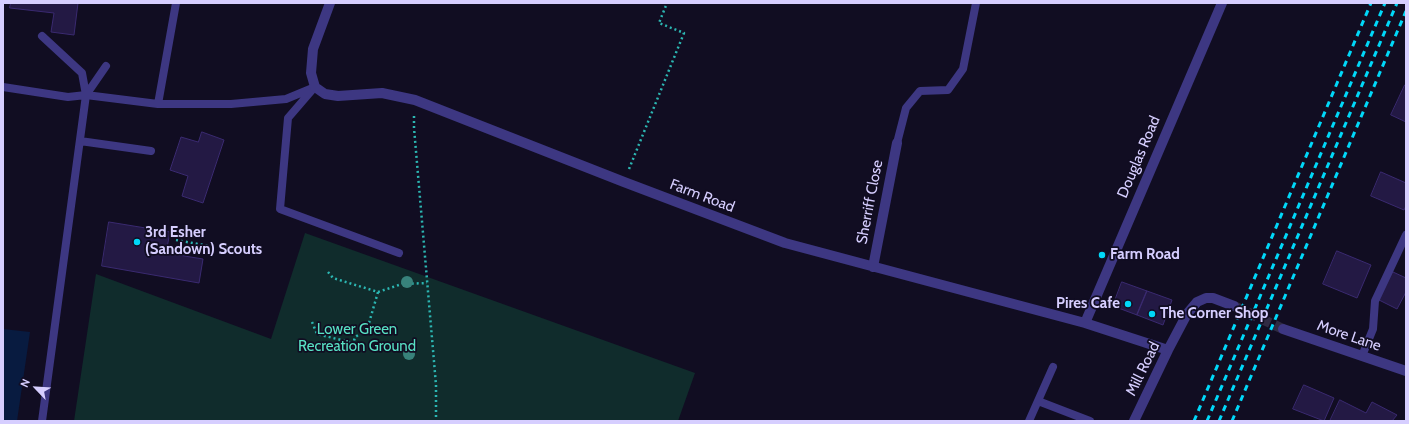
<!DOCTYPE html>
<html>
<head>
<meta charset="utf-8">
<style>
	body { margin:0 }
	#map { position:relative; width:1409px; height:424px; overflow:hidden; background:#110d22; font-family:Cabin,sans-serif }
	canvas { display:block }
	.frame { position:absolute; inset:0; border:4px solid #d6ceff; pointer-events:none }
	.north { position:absolute; left:16px; top:368px; width:40px; height:40px; -webkit-text-stroke:3px #110d22; paint-order:stroke; rotate:295deg; font-size:11px; font-weight:700; line-height:16px; text-align:center; color:#d6ceff }
	.north::after { content:''; display:block; margin:auto; width:14px; height:18px; background:#d6ceff; clip-path:polygon(50% 0,100% 100%,50% 72%,0 100%) }
</style>
</head>
<body>
<div id="map">
<canvas width="1409" height="424"></canvas>
<div class="frame"></div>
<div class="north">N</div>
</div>
<script>
const c = document.querySelector('canvas').getContext('2d');
c.lineJoin = 'round';
function fillPath(path, color) { c.fillStyle = color; c.fill(path, 'evenodd'); }
function trace(path, color, width, dash) { c.strokeStyle = color; c.lineWidth = width; c.lineCap = dash ? 'butt' : 'round'; c.setLineDash(dash || []); c.stroke(path); }
function write(font, color, halo, rows, align = 'center') {
  c.font = font + ' Cabin,sans-serif'; c.lineWidth = 3.5; c.setLineDash([]); c.textBaseline = 'middle'; c.strokeStyle = halo; c.fillStyle = color; for (const [text, x, y, turn = 0] of rows) {
    c.save(); c.translate(x, y); c.rotate((+turn || 0) * Math.PI / 180); c.textAlign = isNaN(turn) ? turn : align; if (halo) c.strokeText(text, 0, 0); c.fillText(text, 0, 0); c.restore();
  }
}
const green = new Path2D(`
	M305 233 695 373 678 421H74L96 274 271 339Z`);
const water = new Path2D(`
	M3 329 30 332 17 421H3Z`);
const building = new Path2D(`
	M11 3H78L74 35 51 32 54 13 10 8Z
	M1405 85H1406V122L1391 115Z
	M202 132 224 140 203 203 182 196 188 176 170 170 181 137 198 142Z
	M1381 172 1406 183V206L1404 210 1371 196Z
	M109 222 170 232 166 253 203 259 199 283 102 266Z
	M1337 251 1371 265 1357 298 1323 284Z
	M1393 272 1406 278V292L1397 309 1379 300Z
	M1122 282 1147 291 1137 315 1113 306Z
	M1147 291 1172 300 1163 325 1137 315Z
	M1304 385 1334 398 1324 421 1293 409Z
	M1340 400 1366 413 1372 402 1397 415 1392 421H1330Z`);
const streetTunnel = new Path2D(`
	M1234 306 1283 329`);
const path = new Path2D(`
	M414 116V128L436 385V421
	M629 169 684 33 659 23 667 3
	M176 240 209 246
	M328 272 333 278 378 292 367 330 355 337 351 352
	M378 292 402 284 427 283
	M312 322 317 334 353 343`);
const lane = new Path2D(`
	M42 36 82 73 86 95 42 421
	M3 87 68 97 86 95 158 104H231L286 99 315 87
	M313 89 288 118 280 209 399 253
	M86 95 106 66
	M158 104 176 3
	M80 141 151 151
	M897 143 906 108 920 91 948 90 963 69 976 3
	M1362 356 1373 329 1375 301 1406 235
	M1038 401 1090 421
	M1029 421 1053 367`);
const street = new Path2D(`
	M330 3 313 49 311 73 315 87 325 94 338 96 382 93 415 100 624 182 785 243 1085 323 1168 350
	M873 267 897 143
	M1085 323 1222 3
	M1283 329 1406 371
	M1134 421 1168 350 1187 314 1197 302 1206 298H1213L1234 306`);
const rail = new Path2D(`
	M1194 421 1371 3
	M1207 421 1385 3
	M1219 421 1397 3
	M1232 421 1406 11`);
const trees = [
	[407,282],
	[409,354]
];
const markers = [
	[137,242,4,"#00d8f9"],
	[1102,255,4,"#00d8f9"],
	[1128,304,4,"#00d8f9"],
	[1152,314,4,"#00d8f9"]
];
const streetNames = [
	["Douglas Road",1139,157,-67],
	["Farm Road",702,196,21],
	["Sherriff Close",870,202,-79],
	["More Lane",1349,336,19],
	["Mill Road",1143,369,-64]
];
const poiNames = [
	["3rd Esher",145,233],
	["(Sandown) Scouts",145,250],
	["Farm Road",1110,255],
	["Pires Cafe",1120,304,"right"],
	["The Corner Shop",1160,314]
];
const parkNames = [
	["Lower Green",357,330],
	["Recreation Ground",357,347]
];
fillPath(green, '#102c2c');
fillPath(water, '#081b40');
fillPath(building, '#231944');
trace(building, '#3a2a70', 1);
trace(streetTunnel, '#2f2a43', 10, [10, 5]);
trace(path, '#2cb6b2', 2.5, [2, 3]);
trace(lane, '#3d3782', 8);
trace(street, '#3d3782', 10);
trace(rail, '#00d8f9', 3, [6, 5]);
c.fillStyle = '#38827b';
for (const [x, y] of trees) { c.beginPath(); c.arc(x, y, 6, 0, 2 * Math.PI); c.fill(); }
for (const [x, y, r, color] of markers) { const dot = new Path2D(); dot.arc(x, y, r, 0, 2 * Math.PI); c.fillStyle = color; c.fill(dot); trace(dot, '#110d22', 1.5); }
write('15px', '#d6ceff', '#110d22', streetNames);
write('bold 15px', '#d6ceff', '#110d22', poiNames, 'left');
write('15px', '#58e1c4', '#110d22', parkNames);
</script>
</body>
</html>
